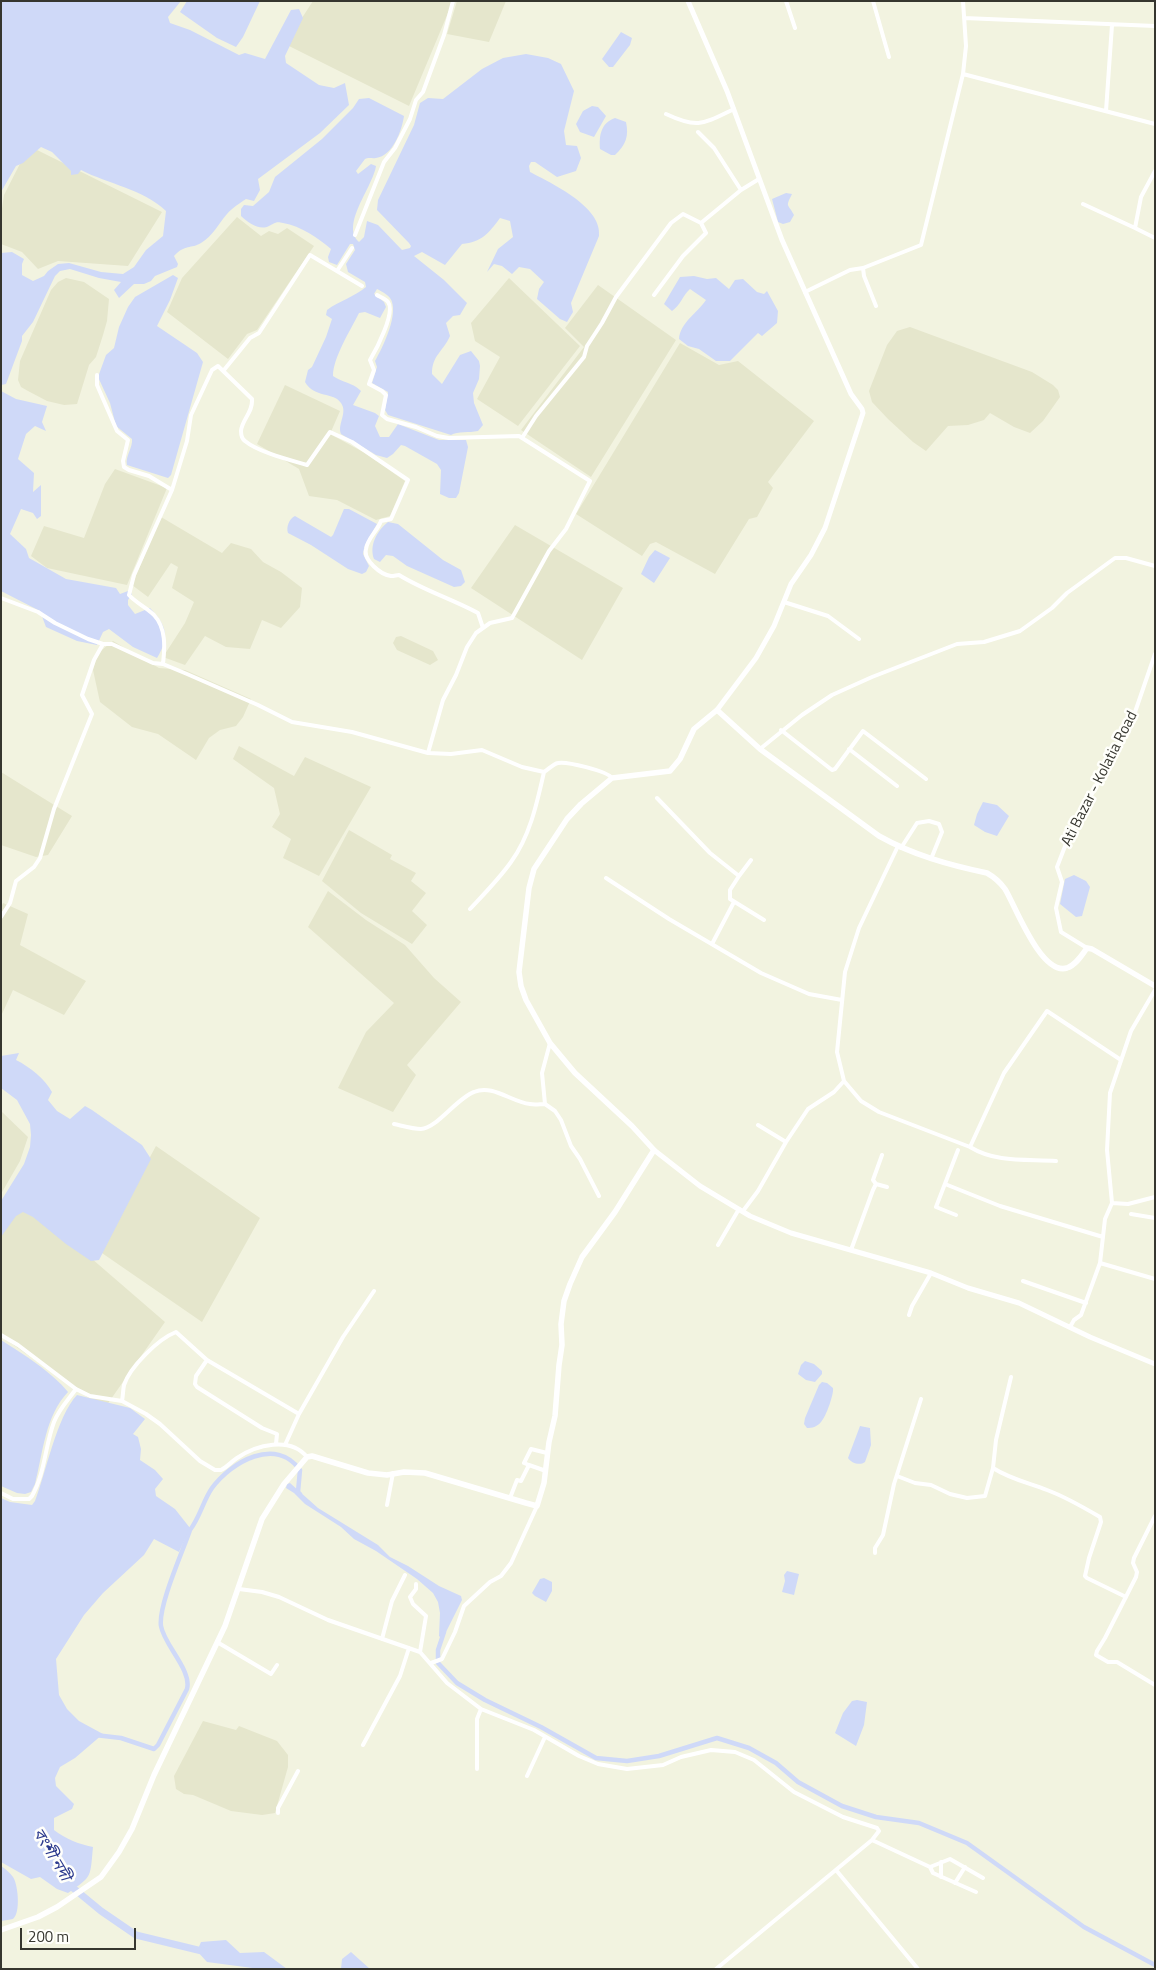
<!DOCTYPE html>
<html>
<head>
<meta charset="utf-8">
<style>
	body { margin:0 }
	#map { position:relative; width:1156px; height:1970px; overflow:hidden; background:#f2f3e0; font-family:"Titillium Web",sans-serif }
	canvas { display:block }
	.frame { position:absolute; inset:0; border:2px solid #36362f; pointer-events:none }
	.scale { position:absolute; left:20px; top:1928px; width:116px; height:22px; box-sizing:border-box; border:2px solid #36362f; border-top:0; padding-left:6px; font-size:15px; line-height:18px; white-space:nowrap; color:#36362f; -webkit-text-stroke:4px #fffffb; paint-order:stroke }
</style>
</head>
<body>
<div id="map">
<canvas width="1156" height="1970"></canvas>
<div class="frame"></div>
<div class="scale">200 m</div>
</div>
<script>
const c = document.querySelector('canvas').getContext('2d');
c.lineJoin = 'round';
function fillPath(path, color) { c.fillStyle = color; c.fill(path, 'evenodd'); }
function trace(path, color, width, dash) { c.strokeStyle = color; c.lineWidth = width; c.lineCap = dash ? 'butt' : 'round'; c.setLineDash(dash || []); c.stroke(path); }
function write(font, color, halo, rows, align = 'center') {
  c.font = font + ' "Titillium Web","Noto Sans Bengali",sans-serif'; c.lineWidth = 5; c.setLineDash([]); c.textBaseline = 'middle'; c.strokeStyle = halo; c.fillStyle = color; for (const [text, x, y, turn = 0] of rows) {
    c.save(); c.translate(x, y); c.rotate((+turn || 0) * Math.PI / 180); c.textAlign = isNaN(turn) ? turn : align; if (halo) c.strokeText(text, 0, 0); c.fillText(text, 0, 0); c.restore();
  }
}
const built = new Path2D(`
	M313 1H453L409 106 285 44Z
	M457 1H506L489 42 447 34Z
	M29 146 162 212 128 266 58 261 38 269 22 252 1 244V215L4 195Z
	M237 217 261 236 269 231 278 234 287 228 314 246 257 330 247 334 228 359 167 312 182 278Z
	M66 278 84 282 109 299 107 321 103 335 96 357 89 365 77 404 64 405 47 401 28 391 21 387 18 380 20 361 51 290 58 282Z
	M509 278 580 346 518 426 477 399 500 357 475 341 471 323Z
	M598 285 676 340 591 477 521 430 584 347 565 328Z
	M910 327 1032 372 1053 385 1058 390 1060 397 1043 421 1030 433 1014 427 990 413 984 420 968 425 948 426 926 451 913 442 888 419 872 402 869 391 887 345 897 331Z
	M680 343 719 365 738 361 814 421 768 482 773 488 757 517 749 519 715 574 656 542 650 544 642 556 576 514Z
	M285 385 340 411 330 434 365 453 405 481 390 516 376 520 337 500 309 496 299 469 257 444Z
	M115 469 167 488 127 585 47 568 31 556 44 526 84 538 105 484Z
	M161 517 222 553 231 543 251 549 263 562 281 572 302 588 300 607 281 628 262 620 250 649 226 647 205 636 185 665 163 657 185 623 194 602 172 588 178 567 171 563 148 597 132 585Z
	M515 525 623 588 582 660 471 588Z
	M401 636 433 651 438 660 430 665 397 650 393 643 396 637Z
	M113 641 159 668 185 670 251 699 243 717 236 726 220 730 209 738 196 760 158 734 132 727 100 702 93 670 98 653Z
	M239 746 294 776 305 757 371 787 319 876 283 858 291 839 272 827 280 814 274 788 233 759Z
	M1 772 72 816 48 855 36 857 1 845Z
	M349 830 392 855 390 859 416 873 411 881 426 893 412 911 427 925 412 944 361 913 322 881Z
	M328 891 366 920 405 945 434 978 461 1002 407 1065 416 1075 393 1112 338 1088 366 1032 394 1003 308 927Z
	M3 903 28 914 20 945 86 981 64 1015 13 990 1 1016V907Z
	M1 1111 28 1137 20 1161 1 1194Z
	M156 1146 260 1218 202 1322 99 1251Z
	M25 1201 165 1322 104 1409 1 1336V1228Z
	M203 1721 236 1730 239 1726 277 1741 288 1755V1767L275 1813 262 1815 231 1811 193 1795 184 1794 176 1789 174 1776Z`);
const water = new Path2D(`
	M1 1H181L168 17 170 23 190 30 239 55 245 53 265 59 291 10 299 9 303 18 285 56 286 63 319 85 334 88 345 83 349 105 320 133 258 179 260 190 254 201 246 199C240 203 232 208 227 214 219 223 213 236 201 243 191 249 185 244 174 256L178 264 177 267 155 276 151 281 144 284H134L119 298 114 290 121 282 99 278 70 269 60 271 55 276 33 322 22 336V341L6 384 1 385V253L12 252 24 259 22 264V275L33 281 44 276 48 271 58 264 69 263 101 272 123 274 134 267 146 250 163 236 166 211C143 189 108 184 81 170L78 174 71 175V171L52 152 41 147 23 163 16 166 1 192Z
	M187 1H260L243 37 236 47 217 38 180 12Z
	M621 32 632 38 630 45 613 67H609L602 59Z
	M526 54 548 58 561 64 574 91 564 131 566 145 577 146 581 158 576 171 557 177 535 162H531L529 166 530 172C551 183 603 207 599 236L571 303 573 312 567 322 560 319 537 299 539 289 544 282 530 269 519 267 512 274 502 266 494 264 487 272 498 249 513 237 510 221 500 218C488 234 482 242 462 244L445 265 422 252 414 256 444 280 467 303 460 315 453 316 446 323 450 336C443 352 432 355 432 374L442 384 460 355 471 351 479 361 480 366 479 379 473 393 474 403 483 425 478 431C469 433 458 431 451 435L388 415 385 410 388 392 372 383 377 367 375 361C383 347 400 312 390 298 387 294 381 291 377 289L374 294 384 302 386 307 380 318 365 312 359 313C350 331 333 358 333 376 343 383 352 382 361 391L353 405 375 413 379 416 375 426 380 437H389L398 424 439 440H466L468 447 459 493 456 498H449L440 494 441 470 437 464 405 446 401 445 393 454 387 458 376 455 341 434C337 424 348 413 341 403 334 392 314 398 305 382L308 370 312 367 326 337 332 319 326 315 327 310C339 301 354 297 366 287L365 282 348 272 346 264 355 250 353 244H350L337 265 329 262 328 257 331 249C318 238 301 226 283 223 276 221 275 223 269 226 260 231 248 223 241 216V209L244 205 253 206 269 192 275 177 322 139 353 108 359 99 369 98 404 116C402 130 393 156 376 158 372 159 369 157 365 159L356 171 358 174 371 164 376 166C373 187 340 225 359 242L364 237 367 221 378 225 402 250 410 248 411 246 409 243 377 210 378 200 414 125 420 103 428 98 443 99 482 69 503 58Z
	M592 106 598 107 606 116 594 137 580 132 576 124 583 111Z
	M615 118 626 122C629 136 626 145 615 155H611L600 149C599 135 601 123 615 118Z
	M786 193 792 194C785 208 788 203 794 215L790 222 783 224 778 222 772 199Z
	M173 275 178 278 170 300 157 326 197 353 203 362 171 475 168 478 127 465C125 456 133 448 132 439L116 426 110 403 98 377 106 355 114 348 119 327 128 307 135 297Z
	M694 276 707 279 716 278 729 289 735 280 743 279 757 292 764 294 767 291 778 311 777 323 762 336 758 333 730 361H716L699 349 688 346 679 339C680 323 698 312 706 300L690 289C683 295 680 306 672 311L664 304 680 277Z
	M1 391 16 399 47 406 42 422 46 431 35 426 26 434 18 459 34 473 33 492 41 485V516L37 519 33 513 21 509 10 534 26 549 29 558 66 579 116 588 120 594 128 591 132 594 128 600V605L135 614 150 608C167 626 170 637 157 658L133 647 109 629 103 632 97 645 77 641 46 627 40 611 1 591Z
	M344 509H349L377 524 365 545 363 554 369 566 366 572 362 574 348 569 311 545 288 533C286 527 289 519 295 516L331 537 333 535Z
	M388 522 398 524 443 560 461 570 465 582 461 586 454 587 407 566 393 556 386 555 380 562 374 559C369 545 377 531 388 522Z
	M655 550 670 558 654 583 641 574 649 557Z
	M983 802 997 805 1009 816 997 836 985 832 974 825 977 814Z
	M1074 875 1086 881 1090 887 1082 916 1076 917 1060 904 1065 879Z
	M19 1053 16 1060C30 1067 45 1079 52 1092L48 1100 57 1111 70 1119 85 1106 92 1110 142 1145 151 1159 99 1260 91 1261 66 1244 33 1217 23 1212 16 1216 1 1237V1201L24 1164 30 1147 31 1135 30 1124 17 1100 1 1088V1056Z
	M1 1340C23 1354 52 1372 68 1392 45 1416 43 1453 35 1484L31 1492 25 1494 17 1493 1 1486Z
	M805 1361 814 1364 822 1371V1374L815 1382 806 1380 798 1374 801 1365Z
	M822 1382 827 1383 833 1388C834 1394 826 1417 821 1422 817 1427 812 1428 807 1428L804 1424 805 1418 819 1385Z
	M77 1395 130 1408 145 1419 133 1434 138 1437 141 1449 140 1460 155 1470 163 1479 155 1489 156 1496 175 1509 190 1528 179 1552 154 1539 144 1555 103 1593 84 1615 56 1659 59 1695 67 1709 79 1721 103 1734 75 1758 60 1767 55 1778 56 1786 74 1804 72 1809 54 1818V1830C66 1839 78 1844 93 1847 90 1877 93 1876 68 1893L57 1889 40 1877 31 1879 1 1862V1498L10 1502 32 1505 35 1501C46 1472 57 1416 77 1395Z
	M860 1426 870 1428 871 1445 865 1462C860 1466 851 1463 848 1458Z
	M290 1483 318 1508 378 1545 390 1557 408 1566 439 1586 461 1596 462 1600 444 1636 441 1638 439 1636 440 1613 438 1602 433 1593 417 1579 376 1551 354 1539 341 1527 305 1504 294 1493 286 1488 287 1484Z
	M787 1571 799 1574 794 1595 782 1592 785 1581 784 1575Z
	M544 1578 552 1582V1591L546 1602 535 1596 532 1593 540 1579Z
	M857 1700 867 1702 864 1725 856 1746 835 1733 843 1713 852 1701Z
	M1 1866C6 1869 10 1873 13 1877 18 1884 21 1913 13 1919 10 1920 5 1920 1 1921Z
	M226 1940 240 1953 264 1952 287 1969H260L207 1962 197 1951 201 1942Z
	M351 1952 370 1969H341L342 1959Z`);
const canal = new Path2D(`
	M444 1632 438 1650V1663L457 1683 485 1700 541 1727 596 1758 627 1761 659 1756 717 1738 749 1748 776 1763 798 1782 842 1806 876 1817 919 1823 967 1843 1084 1927 1155 1965
	M95 1735 121 1738 154 1749 158 1745 187 1689C192 1670 164 1645 161 1626 158 1606 183 1551 190 1530 200 1517 203 1501 212 1488 231 1462 276 1436 300 1470L298 1492 300 1494`);
const river = new Path2D(`
	M67 1883 101 1911 136 1935 206 1952`);
const minor = new Path2D(`
	M786 1 795 28
	M873 1 889 57
	M964 18 1155 26
	M963 74 1155 124
	M1106 111 1112 25
	M666 114C698 129 703 124 734 109
	M698 132 714 148 741 190
	M1155 171 1141 197 1135 228 1155 238
	M1083 204 1135 228
	M701 223 741 190 759 179
	M355 235 384 162 395 148 410 119 416 100 423 92 444 35 453 1
	M863 268 864 276 876 306
	M337 271 352 248
	M805 292 850 270 863 268 921 245 963 74 966 46 963 1
	M224 370 250 338 259 333 310 255 362 286
	M97 375V385L117 431 128 440 123 461 124 467 129 470 149 476 172 490 134 575 129 595C136 603 146 607 154 615 166 628 165 647 163 664
	M522 438 536 416 584 357 587 346 602 323 616 297 671 223 683 214 701 223 706 233 683 256 654 295
	M172 490 187 441 191 415 212 370 218 366 252 399C253 413 242 419 241 431 241 435 242 439 245 441 258 452 290 460 307 465L330 432 352 442 408 480 391 519 381 521C378 530 367 539 366 549 363 560 381 575 391 576 394 576 397 575 399 575 423 590 452 599 478 613L483 628
	M1 598 38 612 55 623 88 639 103 644H112L153 663 163 664 187 674 258 705 292 722 352 732 428 753 443 700 456 675 467 647 476 633 490 623 512 618 549 551 566 529 590 481 519 436 449 438 437 436 416 427 387 419 382 415 386 395 382 391 369 384 374 370 370 360C376 350 396 312 388 302 386 299 380 297 377 295
	M784 602 828 616 859 639
	M781 730 832 770 835 769 863 731 926 779
	M760 749 802 715 832 695 872 677 957 644 984 642 1020 631 1052 608 1067 593 1115 558H1126L1155 566
	M849 749 897 786
	M428 753 451 754 482 750 522 767 544 772C549 769 553 764 558 763 566 761 607 771 612 778
	M657 798 710 853 739 876 730 890V899L764 920
	M901 848 917 823 929 821 939 824 942 832 931 859
	M739 876 751 860
	M606 878 669 919 761 973 809 994 842 1000
	M470 909C484 894 499 879 511 862 530 836 537 803 544 772
	M1 917 10 903 16 881 34 867 40 858 54 809 92 714 82 695 94 660 103 644
	M712 944 734 902
	M1087 948 1061 932 1056 908 1062 882 1057 867 1069 836 1133 718 1155 654
	M550 1043 542 1073 545 1104 555 1111 561 1120 571 1146 580 1159 599 1196
	M844 1081 861 1101 879 1112 970 1147
	M394 1124C403 1126 413 1129 421 1129 436 1129 457 1098 474 1092 493 1084 511 1102 530 1104 535 1105 540 1104 545 1104
	M786 1142 808 1109 834 1092 844 1081 837 1052 845 972 859 928 898 846
	M1056 1161C1026 1159 996 1163 970 1147L1004 1073 1047 1011 1121 1060
	M876 1184 873 1180 882 1155
	M945 1184 1000 1206 1103 1237
	M1112 1203 1128 1204 1155 1197
	M743 1211 758 1191 786 1142 758 1125
	M1131 1214 1155 1218
	M956 1215 936 1207 958 1150
	M718 1245 739 1209
	M851 1250 873 1190 876 1184 887 1187
	M1100 1263 1155 1279
	M1023 1281 1086 1303
	M909 1315 912 1306 931 1273
	M1070 1327 1074 1320 1081 1315 1100 1263 1105 1219 1112 1203 1107 1150 1110 1093 1131 1031 1155 990
	M1 1335 18 1345 76 1389 90 1396 122 1401 146 1414 160 1424 200 1461 215 1470H221C227 1467 231 1462 237 1458 256 1445 290 1436 307 1457
	M207 1360 196 1376 195 1384 197 1387 262 1428 277 1434 276 1444
	M122 1401C123 1396 123 1390 124 1385 130 1367 158 1339 176 1332L207 1360 299 1414
	M285 1445 299 1414 343 1337 374 1291
	M529 1465 524 1463 531 1449 547 1453
	M993 1468C1010 1479 1029 1483 1047 1490 1066 1497 1083 1507 1100 1517L1101 1522 1089 1558 1085 1576 1087 1578 1126 1597
	M897 1476 915 1483 931 1485 950 1494 967 1498 985 1496 993 1468 996 1440 1011 1377
	M1 1493 13 1499H29L32 1496C45 1473 45 1446 54 1422 59 1409 68 1400 76 1389
	M510 1498 517 1480 521 1481 529 1465 546 1471
	M387 1505 393 1473
	M1155 1516 1134 1558 1133 1563 1137 1572 1136 1577 1105 1638 1097 1651 1096 1655 1108 1662H1117L1155 1685
	M875 1553V1548L883 1535 894 1484 921 1399
	M416 1584V1589L410 1597 413 1604 426 1616 420 1652
	M239 1589 262 1592 279 1597 328 1620 420 1652 447 1683 481 1709 534 1730 579 1756 598 1764 627 1769 663 1765 681 1757 711 1750 735 1752 754 1760 794 1792 843 1817 877 1828 879 1831 872 1840 716 1969
	M382 1639 392 1601 405 1575
	M217 1642 271 1674 277 1665
	M431 1663 442 1659 455 1632 464 1606 490 1582 501 1576 511 1563 537 1506
	M363 1745 400 1676 409 1648
	M477 1769V1719L481 1709
	M527 1776 545 1737
	M278 1813V1808L298 1771
	M872 1840 930 1867 950 1859 983 1878
	M941 1862V1877
	M930 1867 933 1873 976 1892
	M836 1870 918 1969
	M955 1883 965 1867`);
const tertiary = new Path2D(`
	M688 1 727 91 782 240 851 394 862 409 863 413 825 528 811 555 791 584 774 626 756 658 717 710
	M654 1150 700 1186 750 1216 791 1233 931 1273 968 1288 1019 1303 1090 1337 1155 1364`);
const secondary = new Path2D(`
	M1 1930 38 1917 57 1907 101 1877 119 1852 132 1829 154 1775 225 1626 262 1519 284 1484 307 1457 312 1456 368 1473 387 1475 404 1472 425 1473 526 1503 537 1506 544 1483 549 1442 555 1416 559 1365 562 1345 561 1324 564 1301 570 1284 582 1257 615 1212 654 1150 632 1126 575 1073 550 1043 526 1000 521 986 519 972 529 888 534 869 567 819 581 804 612 778 670 771 680 759 694 729 717 710 760 749 879 836C913 855 949 865 987 873 994 877 1000 882 1005 889 1015 905 1041 976 1067 968 1076 965 1082 955 1087 948L1092 949 1155 986`);
const streetNames = [
	["Ati Bazar - Kolatia Road",1100,779,-63]
];
const waterNames = [
	["বংশী নদী",51,1855,59]
];
fillPath(built, '#e5e6cc');
fillPath(water, '#cfd9f8');
trace(canal, '#cfd9f8', 4.5);
trace(river, '#cfd9f8', 7);
trace(minor, '#fff', 4);
trace(tertiary, '#fff', 5);
trace(secondary, '#fff', 5.5);
write('15px', '#36362f', '#fffffb', streetNames);
write('italic 16px', '#2c3a8e', '#fffffb', waterNames);
</script>
</body>
</html>
